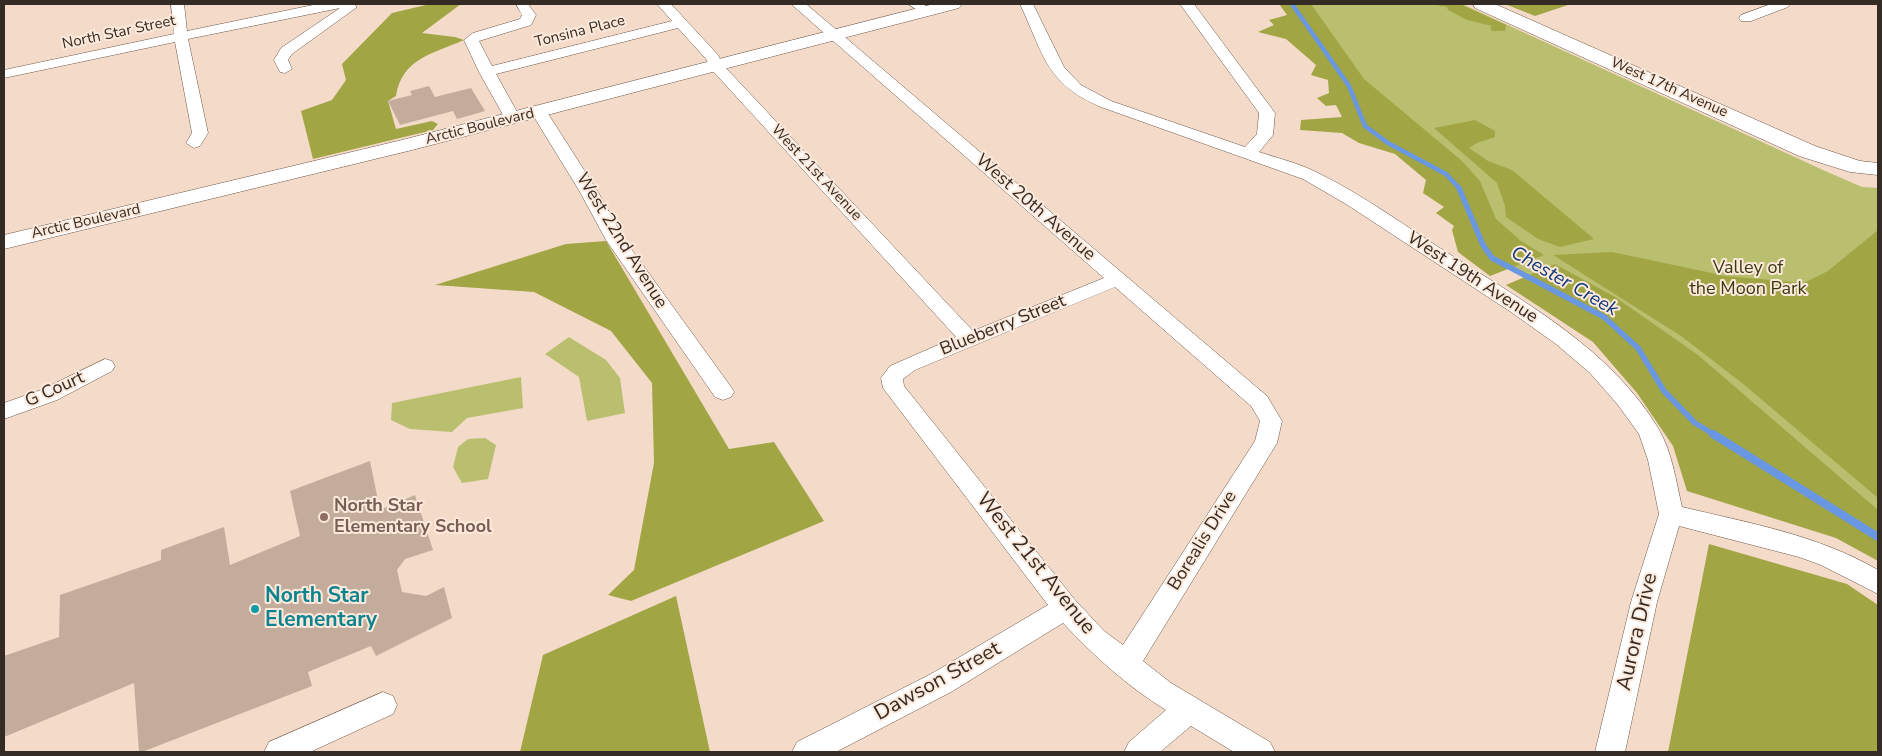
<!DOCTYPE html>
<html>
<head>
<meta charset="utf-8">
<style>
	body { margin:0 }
	#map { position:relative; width:1882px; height:756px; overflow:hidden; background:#f4dbc9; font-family:"Nunito Sans",sans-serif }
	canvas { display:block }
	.frame { position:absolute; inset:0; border:5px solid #342b24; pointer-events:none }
</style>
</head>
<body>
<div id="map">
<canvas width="1882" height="756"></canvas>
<div class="frame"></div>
</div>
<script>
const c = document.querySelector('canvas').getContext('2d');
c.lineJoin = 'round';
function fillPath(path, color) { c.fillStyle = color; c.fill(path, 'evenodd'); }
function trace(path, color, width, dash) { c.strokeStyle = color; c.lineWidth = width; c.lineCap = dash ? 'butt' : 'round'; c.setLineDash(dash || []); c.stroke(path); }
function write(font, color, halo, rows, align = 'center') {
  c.font = font + ' "Nunito Sans",sans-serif'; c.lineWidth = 4; c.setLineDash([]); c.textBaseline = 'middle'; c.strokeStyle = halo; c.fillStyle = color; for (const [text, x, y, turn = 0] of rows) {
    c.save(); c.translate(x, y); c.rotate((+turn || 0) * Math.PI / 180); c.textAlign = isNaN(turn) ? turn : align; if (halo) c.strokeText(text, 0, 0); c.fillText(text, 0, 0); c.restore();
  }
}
const green = new Path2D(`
	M1292 4H1462L1823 170 1862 187 1878 188V537L1547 289 1492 258Z
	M569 337 606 360 620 378 625 413 587 421 579 377 545 354Z
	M521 377 523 408 467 418 452 432 410 429 391 420 392 403Z
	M485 438 496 445 488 479 462 483 453 467 458 447 468 439Z`);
const forest = new Path2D(`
	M430 4H461L422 33 455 37 464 40C433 54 402 58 396 96L388 101 396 129 432 121 438 124 433 130 313 159 301 111 332 100 346 80 342 64 392 13Z
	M1279 4H1311L1364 79 1462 161 1480 181 1496 219 1521 241 1544 255 1490 276 1458 252 1452 230 1454 226 1436 213 1444 207 1423 193 1426 180 1395 154 1359 143 1342 133 1300 130 1301 120 1342 117 1336 105 1326 106 1317 98 1329 93 1328 80 1311 75 1316 65 1286 39 1258 32 1274 25 1269 20 1287 15Z
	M1431 4H1460L1506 25 1505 31H1492L1490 28 1492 26 1467 20 1448 10 1447 7Z
	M1505 4H1571L1535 16Z
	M1475 120 1495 131V137L1477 143 1469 148 1488 161 1512 170 1594 239 1560 247 1538 239 1506 217 1505 206 1497 183 1434 128Z
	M1878 230V498L1742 383 1681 336 1553 255 1612 252 1726 276 1804 283 1828 271Z
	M606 241 729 449 774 442 824 521 631 601 608 595 634 570 654 463 652 383 611 331 534 292 435 285 566 244Z
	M1555 264 1615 297 1698 355 1878 510V561L1836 538 1687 491 1673 446 1637 393 1593 342 1506 285Z
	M1709 544 1847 584 1878 605V752H1668Z
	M676 596 710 752H520L543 655Z`);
const streamFar2 = new Path2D(`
	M1292 4 1349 86 1365 126 1388 143 1446 174 1460 189`);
const streamFar1 = new Path2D(`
	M1459 188 1483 245 1492 258 1604 317 1638 348 1664 391 1695 423 1715 435`);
const stream = new Path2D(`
	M1713 434 1878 537`);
const building = new Path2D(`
	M429 86 435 97 471 88 485 111 457 119 453 111 400 125 388 101 412 95 410 91Z
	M370 461 380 510 415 495 433 550 405 559 397 570 402 592 426 596 444 587 452 618 376 656 371 646 308 672 312 686 142 752H139L134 683 4 737V656L59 637 60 595 161 560V550L224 527 230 565 300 536 290 491Z`);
const minor = new Path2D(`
	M171 4H184L187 31 318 4H354L357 7 292 54 288 60 292 69 285 73 280 72 274 60 281 48 340 8 188 39 208 133 200 146 194 148 186 143 192 133 175 42 4 78V70L174 34Z
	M516 4H528L536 15 531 25 479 41 492 66 672 21 657 4H671L718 55 723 65 973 331 1104 278 791 4H806L1267 396 1282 421 1277 443 1143 661 1171 683 1270 742 1275 752H1234L1191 726 1160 752H1124L1129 742 1166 710C1128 687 1094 656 1063 623L951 692 836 752H792L797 742 931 674 1048 605 883 388 881 378 890 366 956 337 711 69 706 59 678 28 496 74 521 119 519 122H507L479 72 464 40 473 33 520 19 522 15ZM1115 287 1251 406 1260 421 1255 441 1123 645 1104 631 1075 600 904 386 903 379 915 370Z
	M908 4H923L932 11 925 15Z
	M1020 4H1033L1064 67 1081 85 1111 101 1245 147 1257 134 1259 113 1180 4H1194L1275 113 1273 135 1259 152C1277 158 1298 163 1316 172 1364 195 1409 229 1454 257 1528 304 1611 350 1658 428 1672 451 1676 481 1682 507 1749 523 1818 535 1878 570V594L1821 565 1799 557 1679 526 1657 602 1625 752H1595L1631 602 1659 514 1648 460 1639 434 1618 405 1590 373 1556 344 1511 312 1346 204 1303 179 1101 107C1045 83 1044 55 1020 4Z
	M1771 4H1790L1788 7 1751 21H1741L1739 18 1741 15Z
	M539 107 547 112 598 192 624 239 731 387 734 392 731 397 723 400 715 397 606 240 580 192 531 112Z
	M105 359 112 361 115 366 112 371 57 400 4 419V403L41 390Z
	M383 692 393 696 397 705 393 714 310 752H264L269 742Z`);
const secondary = new Path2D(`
	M934 4H962L959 8 412 150 4 249V235L402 140Z
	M1473 4H1495L1815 146 1860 161 1878 163V175L1850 172 1799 156 1475 8Z`);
const markers = [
	[324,517,5,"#8d6e63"],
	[255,609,5,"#0f9aa8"]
];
const farStreetnames = [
	["Tonsina Place",580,32,-14],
	["North Star Street",119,33,-12],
	["West 17th Avenue",1669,88,24],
	["Arctic Boulevard",480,127,-14],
	["West 21st Avenue",816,173,47],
	["Arctic Boulevard",86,222,-13]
];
const streetNames = [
	["West 20th Avenue",1035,208,41],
	["West 22nd Avenue",621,241,58],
	["West 19th Avenue",1472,278,33],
	["Blueberry Street",1003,326,-22],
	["G Court",55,390,-24],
	["Borealis Drive",1203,541,-58]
];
const parkNames = [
	["Valley of",1748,269],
	["the Moon Park",1748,290]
];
const educationNames = [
	["North Star",334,507],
	["Elementary School",334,528]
];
const waterNames = [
	["Chester Creek",1564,282,30]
];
const nearStreetnames = [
	["West 21st Avenue",1035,564,51],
	["Aurora Drive",1638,632,-77],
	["Dawson Street",938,682,-29]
];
const nearCulturenames = [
	["North Star",265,597],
	["Elementary",265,621]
];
fillPath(green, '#babf6f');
fillPath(forest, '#a1a544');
trace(streamFar2, '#6997e1', 4.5);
trace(streamFar1, '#6997e1', 5.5);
trace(stream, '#6997e1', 8);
fillPath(building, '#c3ac9b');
trace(minor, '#6c5748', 1);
trace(secondary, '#6c5748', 1);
fillPath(minor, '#fff');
fillPath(secondary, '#fff');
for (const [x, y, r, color] of markers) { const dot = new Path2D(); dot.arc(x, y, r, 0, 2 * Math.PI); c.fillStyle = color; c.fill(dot); trace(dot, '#fde9db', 2); }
write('15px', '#342b24', '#fde9db', farStreetnames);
write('18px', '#342b24', '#fde9db', streetNames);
write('18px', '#383a11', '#fde9db', parkNames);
write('bold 18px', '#785e54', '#fde9db', educationNames, 'left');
write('italic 19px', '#0d3879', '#fde9db', waterNames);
write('21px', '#342b24', '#fde9db', nearStreetnames);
write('bold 21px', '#0d838f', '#fde9db', nearCulturenames, 'left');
</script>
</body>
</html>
